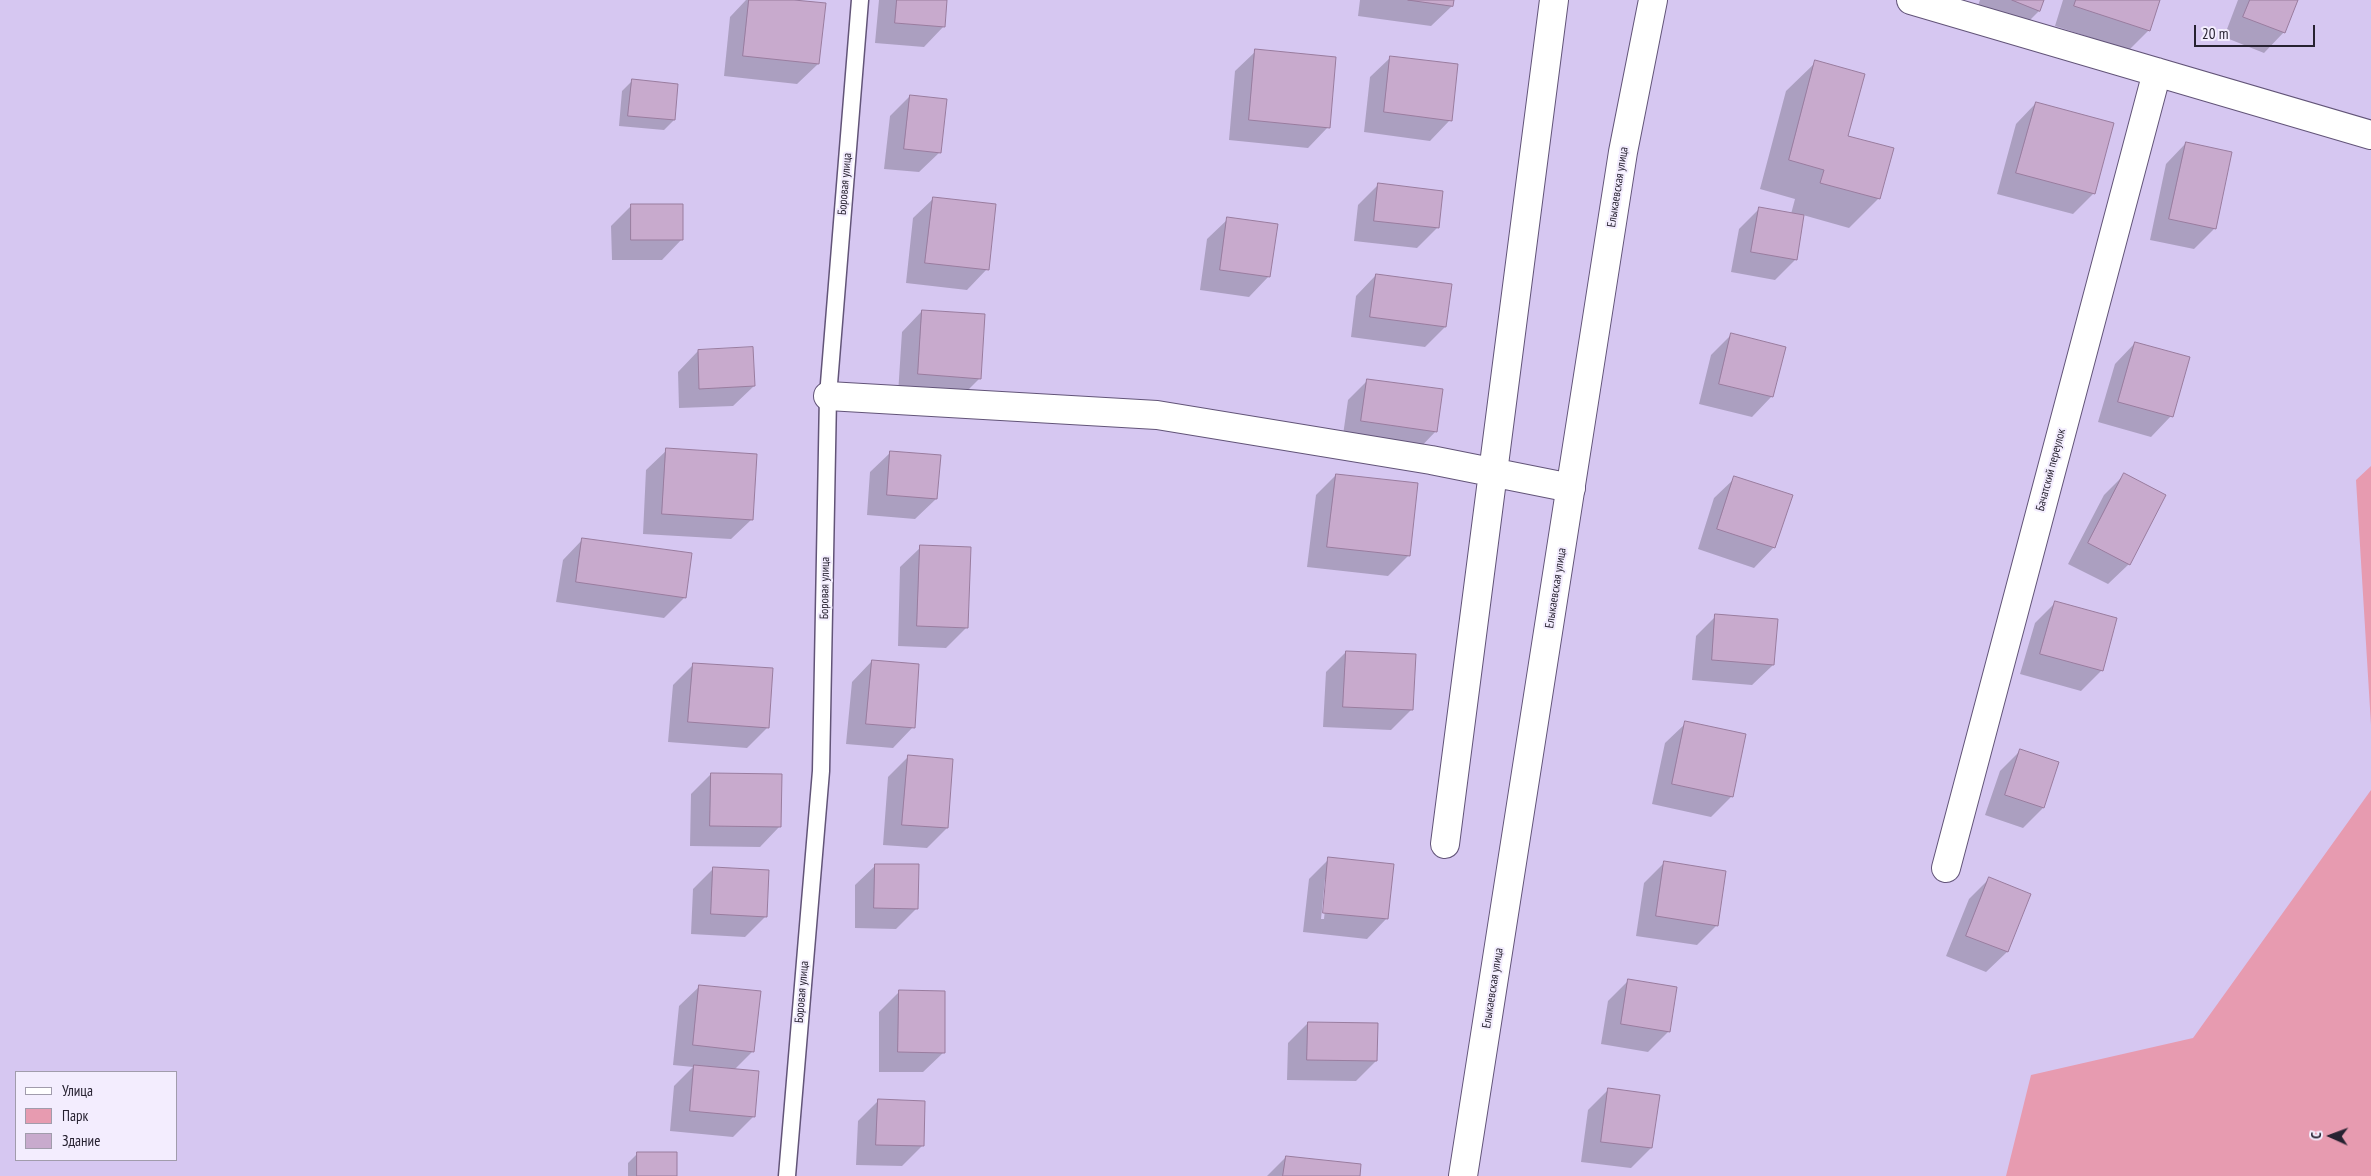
<!DOCTYPE html>
<html>
<head>
<meta charset="utf-8">
<style>
	body { margin:0 }
	#map { position:relative; width:2371px; height:1176px; overflow:hidden; background:#d6c7f1; font-family:"PT Sans Narrow",sans-serif }
	canvas { display:block }
	.legend { position:absolute; left:15px; top:1071px; width:162px; height:90px; box-sizing:border-box; background:#f3edfe; border:1px solid #a19cac; margin:0; padding:6px 9px; list-style:none; font-size:15px; color:#272231 }
	.legend li { display:flex; align-items:center; gap:10px; height:25px }
	.legend b { width:25px; border:1px solid #a19cac }
	.north { position:absolute; left:2306px; top:1111px; width:50px; height:50px; -webkit-text-stroke:4px #f3edfe; paint-order:stroke; rotate:272deg; font-size:14px; font-weight:700; line-height:20px; text-align:center; color:#272231 }
	.north::after { content:''; display:block; margin:auto; width:18px; height:22px; background:#272231; clip-path:polygon(50% 0,100% 100%,50% 72%,0 100%) }
	.scale { position:absolute; left:2194px; top:25px; width:121px; height:22px; box-sizing:border-box; border:2px solid #272231; border-top:0; padding-left:6px; font-size:15px; line-height:18px; white-space:nowrap; color:#272231; -webkit-text-stroke:4px #f3edfe; paint-order:stroke }
</style>
</head>
<body>
<div id="map">
<canvas width="2371" height="1176"></canvas>
<ul class="legend">
<li><b style="height:6px;background:#fff"></b>Улица</li>
<li><b style="height:14px;background:#e79bb0"></b>Парк</li>
<li><b style="height:14px;background:#c8aacd"></b>Здание</li>
</ul>
<div class="north">С</div>
<div class="scale">20 m</div>
</div>
<script>
const c = document.querySelector('canvas').getContext('2d');
c.lineJoin = 'round';
function fillPath(path, color) { c.fillStyle = color; c.fill(path, 'evenodd'); }
function trace(path, color, width, dash) { c.strokeStyle = color; c.lineWidth = width; c.lineCap = dash ? 'butt' : 'round'; c.setLineDash(dash || []); c.stroke(path); }
function write(font, color, halo, rows, align = 'center') {
  c.font = font + ' "PT Sans Narrow",sans-serif'; c.lineWidth = 4; c.setLineDash([]); c.textBaseline = 'middle'; c.strokeStyle = halo; c.fillStyle = color; for (const [text, x, y, turn = 0] of rows) {
    c.save(); c.translate(x, y); c.rotate((+turn || 0) * Math.PI / 180); c.textAlign = isNaN(turn) ? turn : align; if (halo) c.strokeText(text, 0, 0); c.fillText(text, 0, 0); c.restore();
  }
}
const green = new Path2D(`
	M2371 466V725L2356 480Z
	M2371 790V1176H2006L2031 1075 2193 1038Z`);
const shadow = new Path2D(`
	M746 0H783L818 64 797 84 724 76 730 17Z
	M879 0H946L944 26 924 47 875 43Z
	M1360 0H1452V6L1431 26 1358 16Z
	M1980 0H2043L2039 11 2019 31 1975 14Z
	M2063 0H2159L2149 30 2129 50 2055 26Z
	M2238 0H2297L2284 32 2264 53 2224 37Z
	M1256 51 1328 127 1308 148 1229 140 1235 71Z
	M1391 57 1450 120 1430 141 1364 132 1370 77Z
	M1816 62 1847 137 1879 198 1849 228 1803 215 1796 259 1775 280 1731 272 1739 229 1759 209 1791 214 1795 199 1760 189 1786 91Z
	M632 81 674 120 664 130 619 126 622 91Z
	M910 96 940 152 919 172 884 169 890 116Z
	M2036 103 2112 124 2093 194 2073 214 1997 194 2016 124Z
	M2186 143 2214 229 2194 249 2150 240 2166 164Z
	M1378 185 1438 227 1417 248 1354 241 1358 205Z
	M934 198 987 269 967 290 906 283 913 218Z
	M632 205 682 239 662 260H612L611 226Z
	M1228 219 1269 276 1249 297 1200 290 1207 239Z
	M1376 275 1445 327 1425 347 1351 337 1356 296Z
	M922 311 980 378 960 398 898 394 902 332Z
	M1731 335 1772 396 1752 417 1699 404 1711 355Z
	M2135 343 2171 416 2151 437 2098 422 2115 364Z
	M698 351 754 386 733 406 679 408 678 372Z
	M1368 380 1436 431 1416 452 1342 442 1348 400Z
	M667 450 752 519 731 539 643 534 646 470Z
	M891 452 936 499 915 519 867 515 870 472Z
	M1336 475 1409 555 1388 576 1307 567 1316 495Z
	M2124 475 2129 564 2108 584 2068 564 2104 495Z
	M1735 478 1774 547 1754 568 1698 549 1714 498Z
	M583 539 685 597 664 618 556 602 563 560Z
	M921 547 967 627 946 648 898 646 900 567Z
	M2055 603 2102 670 2081 691 2020 674 2035 623Z
	M1716 616 1773 665 1752 685 1692 680 1696 636Z
	M1346 652 1411 710 1391 730 1323 727 1326 672Z
	M872 661 913 727 893 748 846 744 852 682Z
	M694 664 767 728 747 748 668 742 673 685Z
	M1686 723 1732 796 1711 817 1652 804 1665 743Z
	M2021 750 2058 763 2043 808 2023 828 1985 815 2000 771Z
	M909 756 947 828 927 848 883 845 888 777Z
	M711 774 780 826 760 847 690 846 691 794Z
	M1329 859 1387 918 1367 939 1303 932 1309 879ZM1325 879H1328L1324 919H1321Z
	M1664 863 1717 925 1697 945 1636 936 1644 883Z
	M876 865 916 909 896 929 855 928V885Z
	M713 869 765 917 745 937 691 934 693 889Z
	M1989 879 2007 952 1986 972 1946 956 1969 899Z
	M1628 981 1669 1031 1648 1052 1601 1044 1608 1001Z
	M700 986 753 1051 734 1070 754 1116 733 1137 670 1131 674 1086 693 1067 673 1065 679 1006Z
	M899 992 944 1052 923 1072H879V1012Z
	M1308 1023 1376 1061 1356 1081 1287 1080 1288 1043Z
	M1609 1089 1651 1148 1631 1168 1581 1162 1588 1110Z
	M878 1101 922 1146 902 1166 856 1165 858 1121Z
	M638 1153 676 1176H628V1163Z
	M1286 1157 1358 1176H1267Z`);
const building = new Path2D(`
	M749 0H794L826 3 819 64 743 56Z
	M897 0H947L945 27 895 23Z
	M1408 0H1454L1453 6Z
	M2012 0H2044L2040 11Z
	M2076 0H2160L2150 31 2074 6Z
	M2250 0H2298L2285 33 2243 17Z
	M1255 49 1336 57 1330 128 1249 120Z
	M1390 56 1458 64 1452 121 1384 112Z
	M1815 60 1865 74 1848 136 1894 148 1880 199 1820 183 1824 170 1789 160Z
	M632 79 678 84 675 120 628 116Z
	M910 95 947 99 941 153 904 149Z
	M2036 102 2114 123 2095 194 2016 173Z
	M2186 142 2232 152 2216 229 2169 219Z
	M1378 183 1443 191 1439 228 1374 221Z
	M933 197 996 204 989 270 925 263Z
	M631 204H683V240H631Z
	M1759 207 1804 215 1797 260 1751 252Z
	M1227 217 1278 224 1270 277 1220 270Z
	M1376 274 1452 284 1446 327 1370 317Z
	M922 310 985 314 981 379 918 374Z
	M1731 333 1786 347 1773 397 1719 384Z
	M2135 342 2190 357 2173 417 2118 402Z
	M753 347 755 386 699 389 698 350Z
	M1367 379 1443 389 1437 432 1361 421Z
	M666 448 757 454 753 520 662 514Z
	M890 451 941 455 937 499 887 495Z
	M2124 473 2166 495 2130 565 2088 543Z
	M1336 474 1418 483 1410 556 1327 547Z
	M1734 476 1793 495 1775 548 1717 529Z
	M582 538 692 553 686 598 576 582Z
	M920 545 971 547 968 628 917 626Z
	M2055 601 2117 618 2103 671 2040 654Z
	M1715 614 1778 619 1774 665 1712 660Z
	M1346 651 1416 654 1413 710 1343 707Z
	M872 660 919 664 915 728 866 724Z
	M693 663 773 668 769 728 688 722Z
	M1685 721 1746 734 1733 797 1672 784Z
	M2020 749 2059 762 2044 808 2005 795Z
	M908 755 953 759 948 828 902 825Z
	M711 773 782 774 781 827 710 826Z
	M1328 857 1394 864 1388 919 1323 913Z
	M1664 861 1726 871 1718 926 1656 916Z
	M875 864H919L918 909 874 908Z
	M713 867 769 870 767 917 711 914Z
	M1989 877 2031 894 2008 952 1966 936Z
	M1628 979 1677 987 1670 1032 1621 1024Z
	M699 985 761 991 754 1052 693 1045Z
	M899 990 945 991V1053L898 1052Z
	M1308 1022 1378 1023 1377 1061 1307 1060Z
	M694 1065 759 1071 755 1117 690 1111Z
	M1608 1088 1660 1095 1652 1148 1601 1142Z
	M878 1099 925 1101 924 1146 876 1145Z
	M637 1152H677V1176H637Z
	M1286 1156 1361 1164 1360 1176H1283Z`);
const service = new Path2D(`
	M787 1176 821 771 828 396 860 0`);
const minor = new Path2D(`
	M1911 0 2371 135
	M828 396 1157 415 1431 460 1571 488
	M1445 844 1554 0
	M1946 868 2157 72`);
const tertiary = new Path2D(`
	M1463 1176 1623 152 1653 0`);
const streetNames = [
	["Боровая улица",845,184,-85],
	["Елыкаевская улица",1618,187,-81],
	["Бачатский переулок",2051,470,-75],
	["Боровая улица",825,588,-89],
	["Елыкаевская улица",1556,588,-81],
	["Елыкаевская улица",1493,988,-81],
	["Боровая улица",802,992,-85]
];
fillPath(green, '#e79bb0');
fillPath(shadow, '#0003');
fillPath(building, '#c8aacd');
trace(building, '#997c9e', 1);
trace(service, '#625478', 19);
trace(minor, '#625478', 30);
trace(tertiary, '#625478', 30);
trace(service, '#fff', 16);
trace(minor, '#fff', 28);
trace(tertiary, '#fff', 28);
write('12px', '#272231', '#f3edfe', streetNames);
</script>
</body>
</html>
